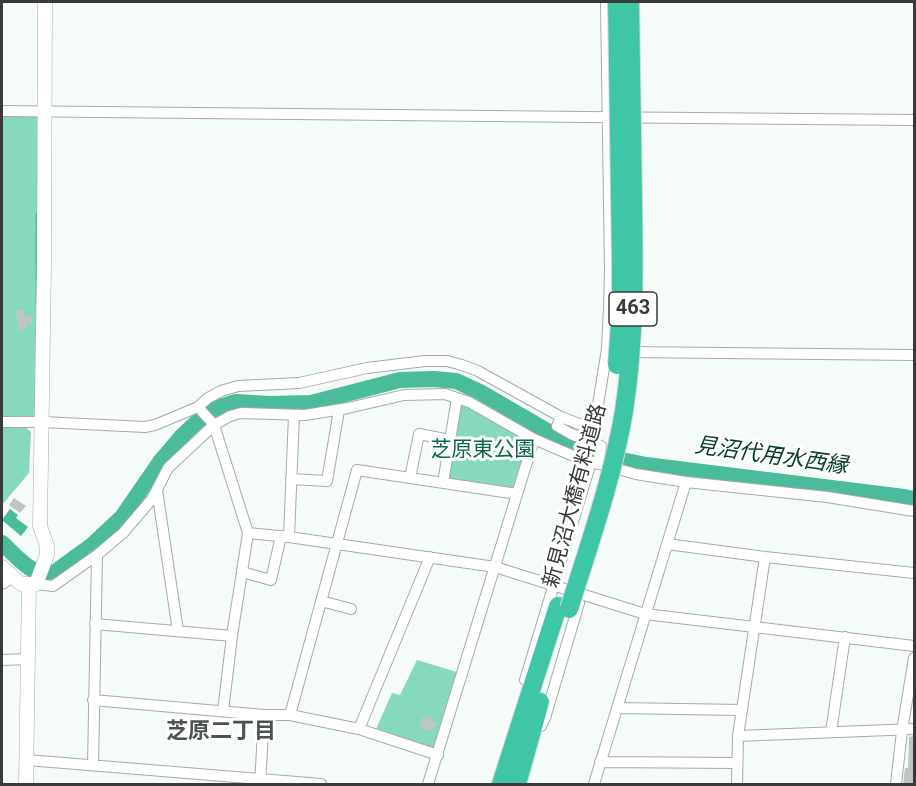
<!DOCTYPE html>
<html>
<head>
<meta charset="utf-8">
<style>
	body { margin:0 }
	#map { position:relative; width:916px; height:786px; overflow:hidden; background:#f4fbf8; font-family:Roboto,sans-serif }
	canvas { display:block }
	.frame { position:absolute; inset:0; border:3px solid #393b3a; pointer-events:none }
</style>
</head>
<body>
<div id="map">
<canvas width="916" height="786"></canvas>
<div class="frame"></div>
</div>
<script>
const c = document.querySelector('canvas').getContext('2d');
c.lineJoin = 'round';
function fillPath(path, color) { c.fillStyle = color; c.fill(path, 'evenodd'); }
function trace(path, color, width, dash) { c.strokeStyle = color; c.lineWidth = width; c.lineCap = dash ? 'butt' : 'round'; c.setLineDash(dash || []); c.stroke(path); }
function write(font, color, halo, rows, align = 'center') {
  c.font = font + ' Roboto,"Noto Sans JP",sans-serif'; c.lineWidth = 6; c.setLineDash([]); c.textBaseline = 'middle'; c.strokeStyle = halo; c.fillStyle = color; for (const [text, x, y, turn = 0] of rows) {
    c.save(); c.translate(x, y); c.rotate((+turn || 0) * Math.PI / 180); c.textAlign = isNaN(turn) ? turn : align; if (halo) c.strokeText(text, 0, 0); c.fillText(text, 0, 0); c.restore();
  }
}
const green = new Path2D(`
	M2 114 40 115 37 420 2 419Z
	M460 401 525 438 528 442 514 487 509 489 446 478Z
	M2 426 25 427 31 432 29 473 2 505Z
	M417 660 460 673 434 748 376 729 392 693 400 695Z`);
const water = new Path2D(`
	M10 509 18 515 16 518 28 527 21 536 2 520Z`);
const stream = new Path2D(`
	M37 304V214`);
const river = new Path2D(`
	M622 460 646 465 904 497 914 499
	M2 543C15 555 32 576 51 575L91 546 122 517 160 462 183 435 198 421 217 408 236 402 269 404 311 403 400 380 434 379 456 381 480 392 559 438 592 451`);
const building = new Path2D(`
	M16 310H24V317L32 316V324H26V331L18 330V318H16Z
	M14 498 26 506 20 513 9 505Z
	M427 716 433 718 432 721 436 722 433 732 419 727 422 717 426 718Z
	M915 736V784H903L905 768H908L909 737Z`);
const minor = new Path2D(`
	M2 111C306 115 610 117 914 120
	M627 352 914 355
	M198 407 208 398 221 391 238 386 299 383 367 368 425 361H447L462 365 478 371 561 417
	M2 422H42L145 427 155 425 198 407 214 425 248 533 232 636 223 711
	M598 464 601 446 571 434 557 426 561 417 590 428 595 423 607 349 609 307 610 271 606 2
	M410 478 419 434 450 440
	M291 479 327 481 339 410
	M443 483 457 398
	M157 490 178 631
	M248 533 289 537 495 567 645 614 914 646
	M289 537 294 415
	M667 544 765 557 914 573
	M242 572 271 580 281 536
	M2 583H4L13 576
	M36 584 53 586 97 555 123 533 152 499 168 468 214 425 230 416 241 413 305 415 348 408 404 395 445 394 469 402 534 439 578 458 636 474 686 482 827 497 914 511
	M321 601 351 609
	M95 624 232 636
	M2 660 28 659
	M525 680 591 462
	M93 700 264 715H290L359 729 438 755
	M617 708 742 710
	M290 715 357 470 517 494
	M536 728 541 726 545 718 579 603
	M359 729 430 557
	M831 732 845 637
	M738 736 914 729
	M27 760 321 784
	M600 762 737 763
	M93 765 97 555
	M260 784 264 715
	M428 784 534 439
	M594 784 686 482
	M737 784 738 736 765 557
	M896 784 902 731 914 658`);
const tertiary = new Path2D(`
	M2 567 21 584H36L47 555V546L40 526 44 266 45 2
	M26 784 29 584`);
const trunk = new Path2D(`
	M501 784 558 606
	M517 784 540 702`);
const trunkBridge = new Path2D(`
	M617 2 621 264V309L617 365
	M569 609C589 545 613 477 624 411 635 340 634 269 633 197 632 132 631 67 630 2`);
const shields = [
	[633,309,48]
];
const shieldNames = [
	["463",633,309]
];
const parkNames = [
	["芝原東公園",483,451]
];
const streetNames = [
	["新見沼大橋有料道路",576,496,-75]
];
const waterNames = [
	["見沼代用水西縁",771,457,8]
];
const neighbourhoodNames = [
	["芝原二丁目",221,732]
];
fillPath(green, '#86d9bd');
fillPath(water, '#4abc9b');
trace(stream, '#4abc9b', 3);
trace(river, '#4abc9b', 16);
fillPath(building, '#bfc5c3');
trace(minor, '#a5aba9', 12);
trace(tertiary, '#a5aba9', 15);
trace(trunk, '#d7d8d8', 20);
trace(minor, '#fff', 10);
trace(tertiary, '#fff', 14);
trace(trunk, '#3ec6a7', 18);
trace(trunkBridge, '#d7d8d8', 20, []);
trace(trunkBridge, '#3ec6a7', 18);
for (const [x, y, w] of shields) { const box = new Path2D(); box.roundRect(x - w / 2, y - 17, w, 34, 4.5); c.fillStyle = '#fff'; c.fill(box); trace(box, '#393b3a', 1.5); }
write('bold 20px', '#393b3a', null, shieldNames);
write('21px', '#096650', '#fff', parkNames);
write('21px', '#393b3a', '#fff', streetNames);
write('italic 22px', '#073b2e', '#fff', waterNames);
write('bold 22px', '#4e5351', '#fff', neighbourhoodNames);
</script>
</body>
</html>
